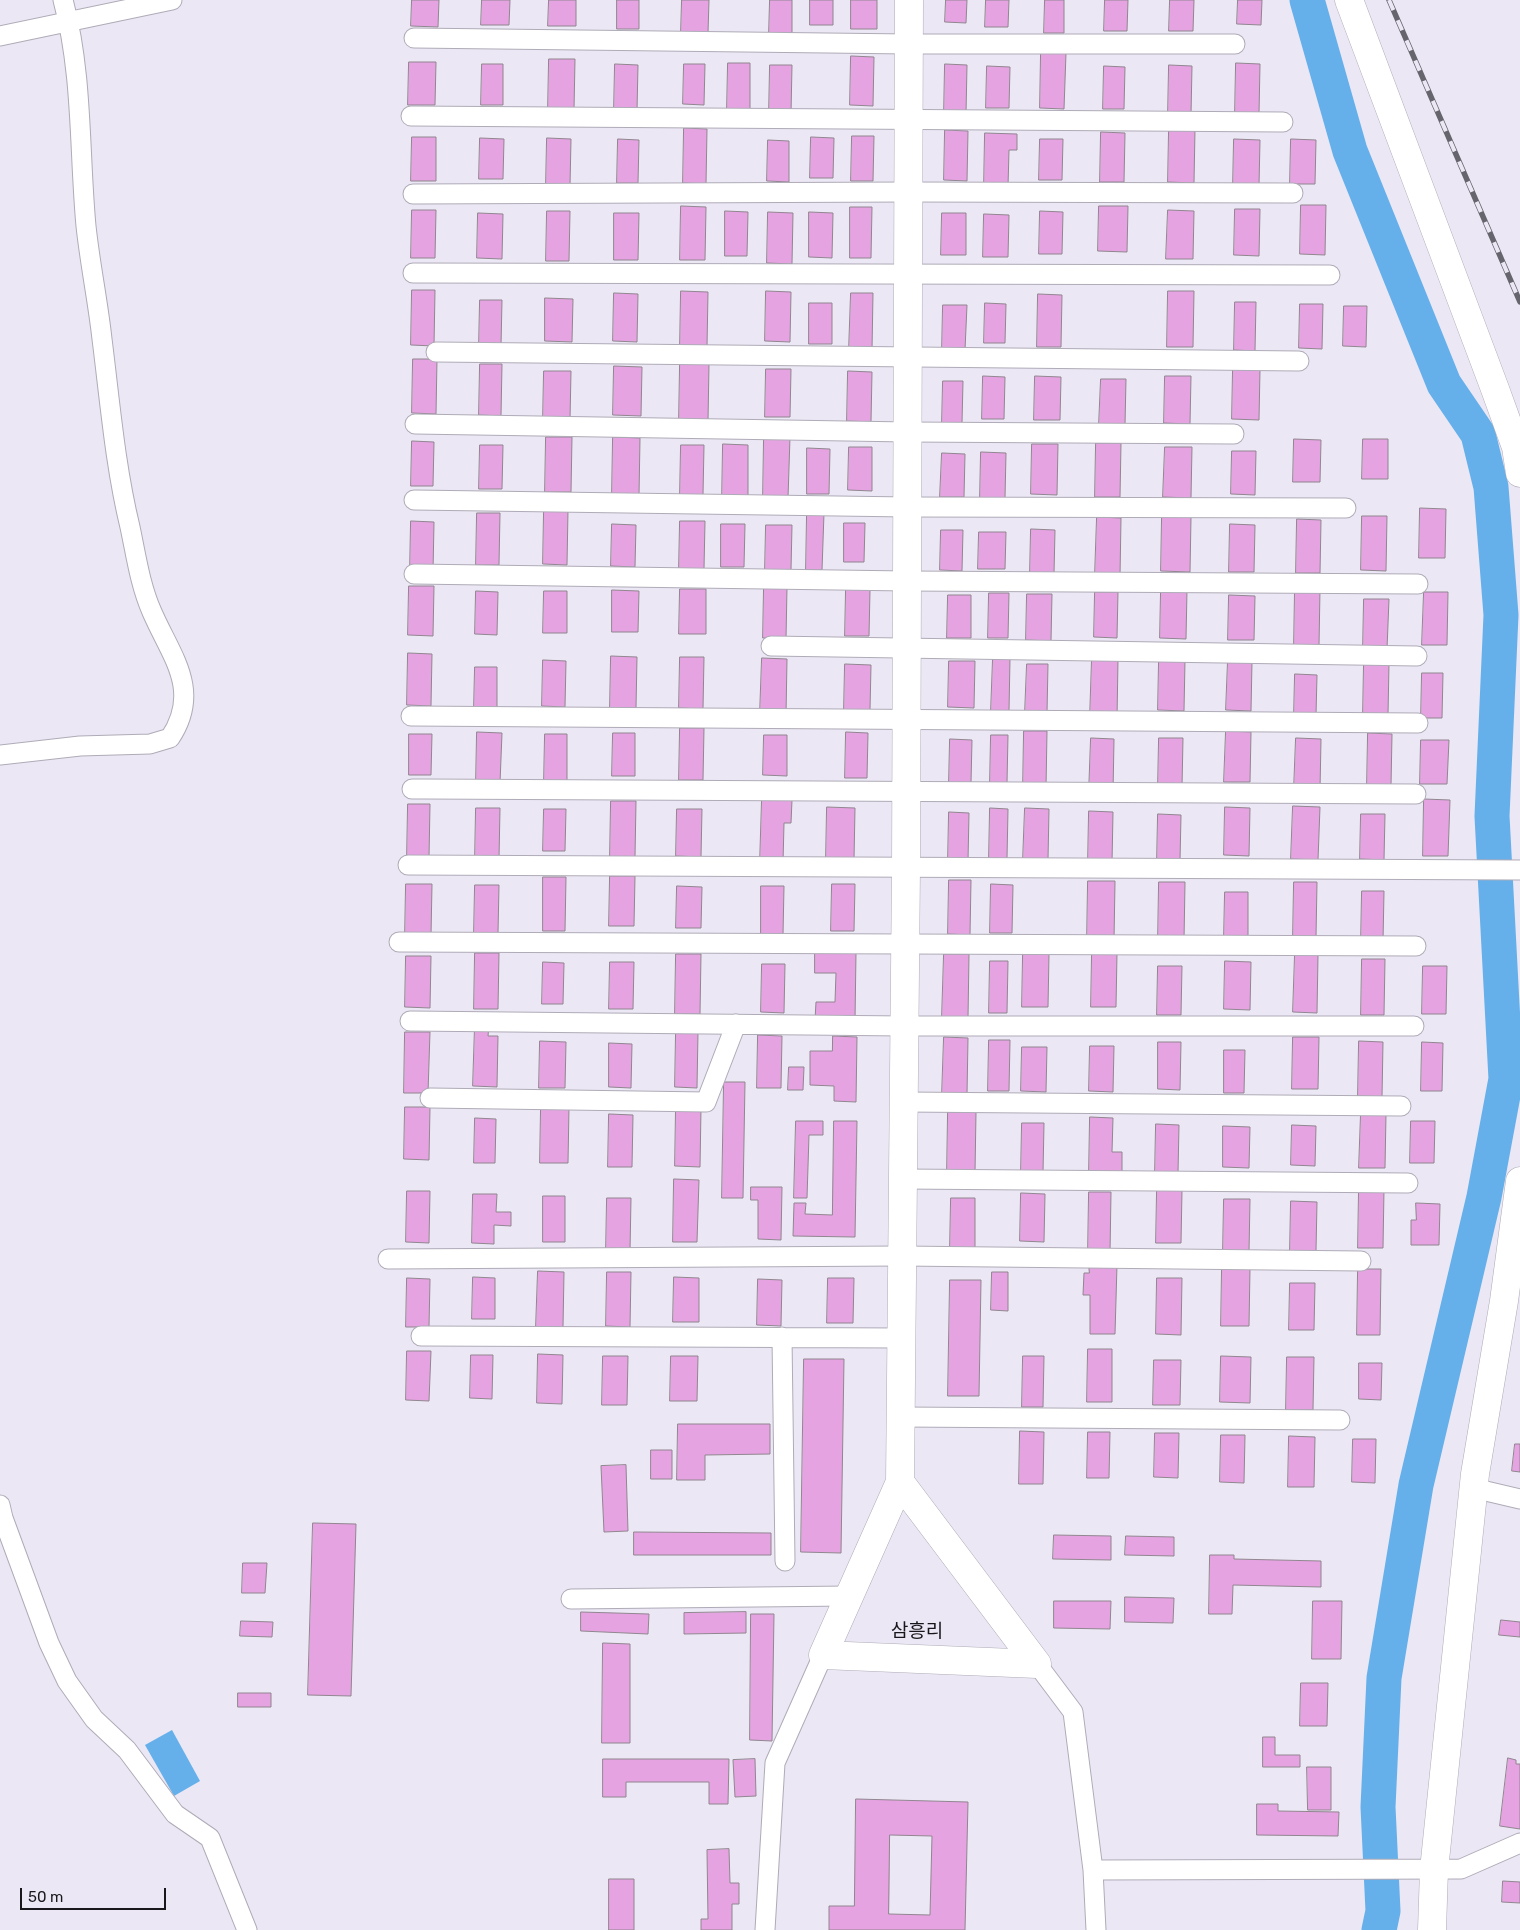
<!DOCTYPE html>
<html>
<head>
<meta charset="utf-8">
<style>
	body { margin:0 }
	#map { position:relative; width:1520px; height:1930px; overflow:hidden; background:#ebe7f4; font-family:Rubik,sans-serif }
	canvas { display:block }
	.scale { position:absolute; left:20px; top:1888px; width:146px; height:22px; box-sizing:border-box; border:2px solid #18171b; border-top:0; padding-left:6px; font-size:15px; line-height:18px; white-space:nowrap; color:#18171b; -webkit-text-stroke:4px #ebe7f4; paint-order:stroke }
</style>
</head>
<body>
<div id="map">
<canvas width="1520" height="1930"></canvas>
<div class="scale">50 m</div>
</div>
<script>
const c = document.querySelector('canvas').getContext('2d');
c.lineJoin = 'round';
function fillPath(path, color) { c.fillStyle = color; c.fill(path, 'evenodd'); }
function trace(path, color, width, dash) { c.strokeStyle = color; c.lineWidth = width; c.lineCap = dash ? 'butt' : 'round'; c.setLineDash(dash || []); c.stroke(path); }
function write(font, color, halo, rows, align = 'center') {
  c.font = font + ' Rubik,"Noto Sans KR",sans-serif'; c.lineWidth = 4; c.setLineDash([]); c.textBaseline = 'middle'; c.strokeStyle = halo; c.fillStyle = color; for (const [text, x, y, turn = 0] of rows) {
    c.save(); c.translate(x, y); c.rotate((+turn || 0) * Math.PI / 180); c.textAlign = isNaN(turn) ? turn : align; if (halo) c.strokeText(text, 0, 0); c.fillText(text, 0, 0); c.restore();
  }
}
const water = new Path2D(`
	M172 1730 200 1781 174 1796 145 1745Z`);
const river = new Path2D(`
	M1307 0 1350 151 1444 384 1478 434 1491 487 1501 615 1492 816 1506 1079 1484 1197 1416 1485 1384 1678 1378 1807 1383 1911 1379 1930`);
const building = new Path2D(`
	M412 0H439L438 27 411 26Z
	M482 0H510L509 25H481Z
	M549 0H576V26H548Z
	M617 0H639V29H617Z
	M682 0H709L708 33 681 32Z
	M770 0H792V34H769Z
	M810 0H833V25H810Z
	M851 0H877V29H851Z
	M946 0H967L966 23 945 22Z
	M986 0H1009L1008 27H985Z
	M1045 0H1064V33H1044Z
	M1105 0H1128L1127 31H1104Z
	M1170 0H1194L1193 31H1169Z
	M1238 0H1262L1261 25 1237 24Z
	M1041 52 1066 53 1064 109 1040 108Z
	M851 56 874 57 873 106 850 105Z
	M549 59H575L574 110H548Z
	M409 62H436L435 105H408Z
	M728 63H750V109H727Z
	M1236 63 1260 64 1259 114H1235Z
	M482 64H503V105H481Z
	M615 64 638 65 637 111 614 110Z
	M684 64H705L704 105 683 104Z
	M945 64 967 65 966 114H944Z
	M770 65H792L791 114H769Z
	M1169 65 1192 66 1191 115H1168Z
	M987 66 1010 67 1009 108H986Z
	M1104 66 1125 67 1124 109H1103Z
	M684 128 707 129 706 184 683 183Z
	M1169 129H1195L1194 183 1168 182Z
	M945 130 968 131 967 181 944 180Z
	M1101 132 1125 133 1124 182H1100Z
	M985 133 1017 134V150H1009L1008 187H984Z
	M852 136H874L873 181H851Z
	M412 137H436V181H411Z
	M811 137 834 138 833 178H810Z
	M480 138 504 139 503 179H479Z
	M547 138 571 139 570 186 546 185Z
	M618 139 639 140 638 183H617Z
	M1040 139H1063L1062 180H1039Z
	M1234 139 1260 140 1259 186H1233Z
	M1291 139 1316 140 1315 184H1290Z
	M768 140 789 141V182L767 181Z
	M1301 205H1326L1325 255 1300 254Z
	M681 206 706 207 705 260H680Z
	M1099 206H1128L1127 252 1098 251Z
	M850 207H872L871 258H850Z
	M1235 209H1260L1259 256 1234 255Z
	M412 210H436L435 258H411Z
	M1168 210 1194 211 1193 259H1166Z
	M547 211H570L569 261H546Z
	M725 211 748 212 747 256H725Z
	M1040 211 1063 212 1062 254H1039Z
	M768 212 793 213 792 264 767 263Z
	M809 212 833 213 832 258 809 257Z
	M478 213 503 214 502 259 477 258Z
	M614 213H639L638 260H614Z
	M942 213H966V255H941Z
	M984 214 1009 215 1008 257H983Z
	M412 290H435L434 346 411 345Z
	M681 291 708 292 707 347H680Z
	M766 291 791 292 790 342 765 341Z
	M1168 291H1194L1193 347H1167Z
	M614 293 638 294 637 342 613 341Z
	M851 293H873L872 350H849Z
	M1038 294 1062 295 1061 347H1037Z
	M545 298 573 299 572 342 545 341Z
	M480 300H502L501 346H479Z
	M1235 302H1256L1255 351 1234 350Z
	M809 303H832V344H809Z
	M985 303 1006 304 1005 343H984Z
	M1300 304H1323L1322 349 1299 348Z
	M943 305H967L965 350H942Z
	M1344 306H1367L1366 347 1343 346Z
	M413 359H437L436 414 412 413Z
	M480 364H502L501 416 479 415Z
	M680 364H709L708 421H679Z
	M614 366 642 367 641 416 613 415Z
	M1233 368 1260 369 1259 420 1232 419Z
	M766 369H791L790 417H765Z
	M544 371H571L570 420 543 419Z
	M848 371 872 372 871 422 847 421Z
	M983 376 1005 377 1004 419H982Z
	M1035 376 1061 377 1060 420H1034Z
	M1165 376H1191L1190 424 1164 423Z
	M1101 379H1126L1125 425H1099Z
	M943 381H963L962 423H942Z
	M546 437H572L571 492H545Z
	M613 437 640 438 639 496 612 495Z
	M764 437H790L788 498H763Z
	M1294 439 1321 440 1320 482H1293Z
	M1363 439H1388V479H1362Z
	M412 441 434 442 433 486H411Z
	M1096 443H1121L1120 497H1095Z
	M723 444 748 445V501H722Z
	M1032 444H1058L1057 495 1031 494Z
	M480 445H503L502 489H479Z
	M681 445H704L703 495H680Z
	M849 447H872V491L848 490Z
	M1165 447H1192L1191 498 1163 497Z
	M807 448 830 449 829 494H807Z
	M1232 451H1256L1255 495 1231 494Z
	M981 452 1006 453 1005 498H980Z
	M942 453 965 454 964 497H940Z
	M1420 508 1446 509 1445 558H1419Z
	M544 510H568L567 565 543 564Z
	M477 513H500L499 565H476Z
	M807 513H824L822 570H806Z
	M1162 516 1191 517 1190 572 1161 571Z
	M1362 516H1387L1386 571 1361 570Z
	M1097 517 1121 518 1120 576 1095 575Z
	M1297 519 1321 520 1320 573H1296Z
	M411 521 434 522 433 572 410 571Z
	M680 521H705L704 569H679Z
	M844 523H865L864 562H844Z
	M612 524 636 525 635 567 611 566Z
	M721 524H745L744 567H721Z
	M1230 524 1255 525 1254 572H1229Z
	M766 525H792L791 570H765Z
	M1031 529 1055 530 1054 574 1030 573Z
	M941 530H963L962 571 940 570Z
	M979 532H1006L1005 569H978Z
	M409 586H434L433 636 408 635Z
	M764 586 787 587 786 639 763 638Z
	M1295 588 1320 589 1319 646H1294Z
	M680 589H706V634H679Z
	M846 589 870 590 869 636H845Z
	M612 590 639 591 638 632H612Z
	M1161 590H1187L1186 639 1160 638Z
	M476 591 498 592 497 635 475 634Z
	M544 591H567V633H543Z
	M1095 592H1118L1117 638 1094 637Z
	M1424 592H1448L1447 645H1422Z
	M989 593H1009L1008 638H988Z
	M1027 594H1052L1051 641 1026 640Z
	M948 595H971V638H947Z
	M1229 595 1255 596 1254 640H1228Z
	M1364 599H1389L1387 649H1363Z
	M408 653 432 654 431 706 407 705Z
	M611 656 637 657 636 708H610Z
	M680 657H704L703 709 679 708Z
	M762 658 787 659 786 715 760 714Z
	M993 658H1010L1009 711H991Z
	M1092 658 1118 659 1117 719 1090 718Z
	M543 660 566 661 565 707 542 706Z
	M1159 660H1185L1184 711 1158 710Z
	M1228 660 1252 661 1251 711 1226 710Z
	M949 661H975L974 708 948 707Z
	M1364 662 1389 663 1388 715 1363 714Z
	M845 664 871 665 870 710H844Z
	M1027 664H1048L1047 713H1025Z
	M475 667H497V709L474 708Z
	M1422 673H1443L1442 718H1421Z
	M1295 674 1317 675 1316 715H1294Z
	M680 728H704L703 780H679Z
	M1024 731H1047L1046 788H1023Z
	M1226 731 1251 732 1250 782H1224Z
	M477 732 502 733 500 783H476Z
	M846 732 868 733 867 778H845Z
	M613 733H635V776H612Z
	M1368 733 1392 734 1391 786H1367Z
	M409 734H432L431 775H409Z
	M545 734H567V783L544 782Z
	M764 735H787V776L763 775Z
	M991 735H1008L1007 783H990Z
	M1091 738 1114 739 1113 793H1089Z
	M1159 738H1183L1182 787H1158Z
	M1296 738 1321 739 1320 790 1294 789Z
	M950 739 972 740 971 783H949Z
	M1421 740H1449L1447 784H1420Z
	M762 799 792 800 791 823H784L783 863H760Z
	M1424 799 1450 800 1448 856H1423Z
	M611 801H636L635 857H610Z
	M408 804H430L429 858H407Z
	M1293 806 1320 807 1318 860 1291 859Z
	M827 807 855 808 854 860 826 859Z
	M1225 807 1250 808 1249 856 1224 855Z
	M476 808H500L499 859H475Z
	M990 808 1008 809 1007 859H989Z
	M1025 808 1049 809 1048 860H1023Z
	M544 809H566L565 851H543Z
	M677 809H702L701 857 676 856Z
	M1089 811 1113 812 1112 863H1088Z
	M949 812 969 813 968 861H948Z
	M1158 814 1181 815 1180 861H1157Z
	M1361 814H1385L1384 860 1360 859Z
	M610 876H635L634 926H609Z
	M543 877H566L565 931H543Z
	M949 880H971L970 935 948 934Z
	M1088 881H1115L1114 941H1087Z
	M1159 882H1185L1184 941H1158Z
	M1294 882H1317L1316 937H1293Z
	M406 884H432L431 936H405Z
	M832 884H855L854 931H831Z
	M991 884 1013 885 1012 933H990Z
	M475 885H499L498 933H474Z
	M677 886 702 887 701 928H676Z
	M761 886H784L783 935H761Z
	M1362 891H1384L1383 942 1361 941Z
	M1225 892H1248V938L1224 937Z
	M815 952H856L855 1021 815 1020 816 1002H835L836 973H815Z
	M475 953H499L498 1009H474Z
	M1092 953H1117L1116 1007H1091Z
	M676 954H701L700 1014H675Z
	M944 954H969L968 1018 942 1017Z
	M1023 954H1049L1048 1007H1022Z
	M1295 954 1318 955 1317 1013 1293 1012Z
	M406 956H431L430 1008 405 1007Z
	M1362 959H1385L1384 1015H1361Z
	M990 961H1008L1007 1013H989Z
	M1225 961 1251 962 1250 1010 1224 1009Z
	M543 962 564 963 563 1004H542Z
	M610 962H634L633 1009H609Z
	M762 964H785L784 1013 761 1012Z
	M1158 966H1182L1181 1015H1157Z
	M1423 966H1447L1446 1014H1422Z
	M475 1025H489L488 1036H498L497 1087 473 1086Z
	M676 1031 698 1032 697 1088 675 1087Z
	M405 1032H430L428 1093H404Z
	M758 1035 782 1036 781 1088H757Z
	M833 1036 857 1037 856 1102 834 1101V1086L810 1085V1051H832Z
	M944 1037 968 1038 967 1095H942Z
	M1293 1037H1319L1318 1089H1292Z
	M989 1040H1010L1009 1091H988Z
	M540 1041 566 1042 565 1088H539Z
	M1359 1041 1383 1042 1382 1097 1358 1096Z
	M1158 1042H1181L1180 1090 1158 1089Z
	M1422 1042 1443 1043 1442 1091H1421Z
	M609 1043 632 1044 631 1088 609 1087Z
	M1090 1046H1114L1113 1092 1089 1091Z
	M1022 1047H1047L1046 1092 1021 1091Z
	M1224 1050H1245L1244 1093H1224Z
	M789 1067H804L803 1090H788Z
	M724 1082H745L743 1198H722Z
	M405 1107H430L429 1160 404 1159Z
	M541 1107H569L568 1163H540Z
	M676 1107 701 1108 700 1167 675 1166Z
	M948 1112H976L975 1173H947Z
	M1361 1113 1386 1114 1385 1168H1359Z
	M609 1114 633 1115 632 1167H608Z
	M1090 1117 1113 1118 1112 1152H1122V1173H1089Z
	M475 1118 496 1119 495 1163H474Z
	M796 1121H823V1135H809L807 1198H794Z
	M834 1121H857L855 1237 793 1236 794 1203H806L805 1214 832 1215Z
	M1411 1121H1435L1434 1163H1410Z
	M1022 1123H1044L1043 1173 1021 1172Z
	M1156 1124 1179 1125 1178 1173H1155Z
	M1292 1125 1316 1126 1315 1166 1291 1165Z
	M1223 1126 1250 1127 1249 1168 1223 1167Z
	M674 1179 699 1180 697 1242H673Z
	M751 1187H782L781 1240 758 1239V1200H751Z
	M1359 1188 1384 1189 1383 1248H1358Z
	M1157 1190H1182L1181 1243H1156Z
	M407 1191H430L429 1243 406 1242Z
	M1089 1192H1111L1110 1253H1088Z
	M1021 1193 1045 1194 1044 1242 1020 1241Z
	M473 1194H497L496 1212H511V1226L494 1225V1244L472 1243Z
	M543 1196H565V1242H543Z
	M607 1198H631L630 1251H606Z
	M951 1198H975V1249H950Z
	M1224 1199H1250L1249 1252 1223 1251Z
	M1291 1201 1317 1202 1316 1251H1290Z
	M1416 1203 1440 1204 1439 1245H1411V1220H1416Z
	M1089 1265H1117L1115 1334H1090V1295H1083L1084 1273H1089Z
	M1222 1267 1250 1268 1249 1326H1221Z
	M1358 1269H1381L1380 1335H1357Z
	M538 1271 564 1272 563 1327H536Z
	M607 1272H631L630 1327 606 1326Z
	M992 1272H1008V1311L991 1310Z
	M473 1277 495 1278V1319H472Z
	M674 1277 699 1278V1322H673Z
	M407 1278 430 1279 429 1327H406Z
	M828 1278H854L853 1323H827Z
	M1157 1278H1182L1181 1335 1156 1334Z
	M758 1279 782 1280 781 1326 757 1325Z
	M950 1280H981L979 1396H948Z
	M1290 1283H1315L1314 1330H1289Z
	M1088 1349H1112V1402H1087Z
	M407 1351H431L429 1401 406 1400Z
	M538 1354 563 1355 562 1404 537 1403Z
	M471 1355H493L492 1399 470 1398Z
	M603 1356H628L627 1405H602Z
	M671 1356H698L697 1401H670Z
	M1023 1356H1044L1043 1407H1022Z
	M1221 1356 1251 1357 1250 1403 1220 1402Z
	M1287 1357H1314L1313 1410H1286Z
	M804 1359H844L841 1553 801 1552Z
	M1154 1360H1181L1180 1405H1153Z
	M1359 1363H1382L1381 1400 1359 1399Z
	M678 1424H770V1454L705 1455V1480H677Z
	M1020 1431 1044 1432 1043 1484H1019Z
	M1088 1432H1110L1109 1478H1087Z
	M1155 1433H1179L1178 1478 1154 1477Z
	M1221 1435H1245L1244 1483 1220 1482Z
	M1289 1436 1315 1437 1314 1487H1288Z
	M1353 1439H1376L1375 1483 1352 1482Z
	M1515 1444H1520V1472L1512 1471Z
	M651 1450H672V1479H651Z
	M626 1465 628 1531 604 1532 601 1466Z
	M313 1523 356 1524 351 1696 308 1695Z
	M634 1532 771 1533V1555H634Z
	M1054 1535 1111 1536V1560L1053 1559Z
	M1126 1536 1174 1537V1556L1125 1555Z
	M1210 1555H1234V1559L1321 1561V1587L1233 1585 1232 1614H1209Z
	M243 1563H267L265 1593H242Z
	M1125 1597 1174 1598 1173 1623 1125 1622Z
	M1054 1601H1111L1110 1629 1054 1628Z
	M1313 1601H1342L1341 1659H1312Z
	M581 1612 649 1614 648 1634 581 1631Z
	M746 1612V1633L684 1634V1613Z
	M751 1614H774L772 1741 750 1740Z
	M1501 1620 1520 1622V1637L1499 1635Z
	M241 1621 273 1622 272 1637 240 1636Z
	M603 1643 630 1644V1743H602Z
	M1301 1683H1328L1327 1726H1300Z
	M238 1693H271V1707H238Z
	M1263 1737H1275V1755H1300V1767H1263Z
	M1508 1758 1516 1760V1764H1520V1829L1500 1826Z
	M603 1759H729L728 1804H709V1782H626V1797H603Z
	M755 1759 756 1796 735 1797 733 1760Z
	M1307 1767H1331V1810H1308Z
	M856 1799 968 1802 965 1930H829V1906H854ZM890 1835 932 1836 930 1915 889 1914Z
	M1257 1804H1278V1811L1339 1812 1338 1836 1257 1835Z
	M729 1849 730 1883H739V1904H732V1930H701V1919H708L707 1850Z
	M609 1879H634V1930H609Z
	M1503 1881 1520 1882V1903L1502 1902Z`);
const street = new Path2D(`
	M0 36 172 0
	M414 38 909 44H1235
	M411 116 1283 122
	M413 194 909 192 1293 193
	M413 273 1330 275
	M436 352 1299 361
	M415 424 908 432 1234 434
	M414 500 908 507 1346 508
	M414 574 907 581 1418 584
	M771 646 1417 656
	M411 716 1418 723
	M0 755 80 746 150 744 170 738C202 690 171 656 152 612 140 585 136 555 130 527 115 465 110 402 102 339 98 302 90 264 86 226 79 151 83 74 63 0
	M412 789C747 791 1082 795 1416 794
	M408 865 1520 870
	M399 942 1416 946
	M410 1021 904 1026H1414
	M430 1098 706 1102 736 1024
	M904 1102 1401 1106
	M903 1179 1408 1183
	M388 1259 902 1256 1361 1261
	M421 1336 901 1338
	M782 1337 785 1561
	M901 1417 1340 1420
	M1473 1488 1520 1499
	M0 1505 3 1518 49 1643 67 1681 94 1719 127 1750 175 1814 210 1838 247 1930
	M571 1599 849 1596
	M1037 1664 1073 1712 1093 1870 1461 1869 1520 1843
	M1093 1870 1096 1930
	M765 1930 775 1763 823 1655`);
const secondary = new Path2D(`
	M909 0 906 868 900 1482 1037 1664
	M1349 0 1495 389 1516 447 1520 473
	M900 1482 823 1655 1037 1664
	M1432 1930 1434 1870 1475 1474 1504 1301 1520 1181`);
const rail = new Path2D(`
	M1389 0 1520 302`);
const quarterNames = [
	["삼흥리",917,1632]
];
fillPath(water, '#65b0ea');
trace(river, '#65b0ea', 35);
fillPath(building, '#e6a3e2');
trace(building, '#90868f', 1);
trace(street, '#afabb7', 21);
trace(secondary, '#afabb7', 29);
trace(street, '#fff', 19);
trace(secondary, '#fff', 28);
trace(rail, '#66646c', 5.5);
trace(rail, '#ebe7f4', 4, [11]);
write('19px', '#18171b', '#ebe7f4', quarterNames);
</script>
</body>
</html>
